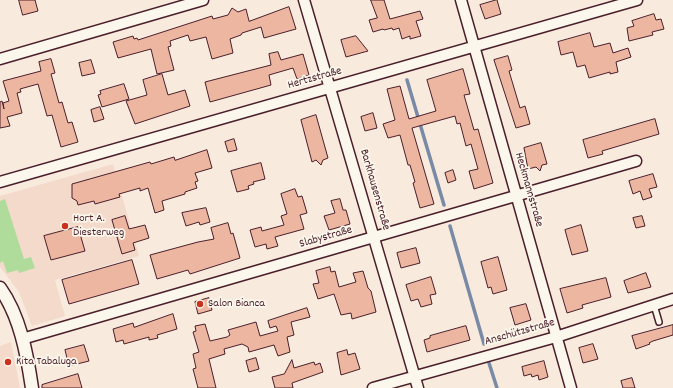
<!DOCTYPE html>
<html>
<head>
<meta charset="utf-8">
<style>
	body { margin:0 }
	canvas { display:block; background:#f8eadd }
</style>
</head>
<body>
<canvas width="673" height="388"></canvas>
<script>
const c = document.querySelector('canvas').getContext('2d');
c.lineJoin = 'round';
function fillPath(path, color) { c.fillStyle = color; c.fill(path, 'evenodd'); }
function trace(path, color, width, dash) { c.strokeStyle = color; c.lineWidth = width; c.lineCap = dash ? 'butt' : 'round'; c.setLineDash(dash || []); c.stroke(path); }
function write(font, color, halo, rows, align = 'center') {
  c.font = font + ' Dekko,sans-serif'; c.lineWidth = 3.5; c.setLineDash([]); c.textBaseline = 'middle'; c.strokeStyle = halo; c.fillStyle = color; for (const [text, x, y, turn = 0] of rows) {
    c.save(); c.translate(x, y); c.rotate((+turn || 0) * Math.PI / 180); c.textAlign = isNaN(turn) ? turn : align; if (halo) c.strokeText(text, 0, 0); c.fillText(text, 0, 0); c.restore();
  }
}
const built = new Path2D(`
	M113 164 139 256 55 280 65 316 32 326 19 292 0 267V196Z
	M11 342 20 388H0V346Z`);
const green = new Path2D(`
	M5 199 24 259 31 257 35 268 19 273 18 270 7 273 3 261 0 263V201Z`);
const stream = new Path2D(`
	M407 80 444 205
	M450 226 484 344
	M489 363 497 388`);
const building = new Path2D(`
	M19 0H35L38 11 23 15Z
	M371 0H384L390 19 420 11 423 19 416 21 421 36 410 39V36L402 39 399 28 393 30 392 28 384 30 383 29 373 32 369 20 377 18Z
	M497 0 501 14 485 19 480 5Z
	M289 7 296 29 264 38 261 27 242 33 241 35 230 39 233 53 212 59 206 37 190 41 188 35 170 41 171 46 168 47 174 70 157 74 151 49 118 58 113 42 133 36 134 39 137 38 138 40 212 16 213 19 228 15 232 8 238 12 246 9 249 21Z
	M654 14 656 20 661 19 664 29 652 32 653 35 629 41 627 28 634 26 632 21Z
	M590 33 594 47 610 43 613 53 628 48 631 57 616 62 618 72 610 74V72L589 78 585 65 577 67 573 52 561 55 558 42Z
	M356 36 368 51 346 57 341 40Z
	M278 52 281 60 303 54 309 75 297 79 293 68 269 75 271 85 210 102 205 82 271 65 269 54Z
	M508 56 512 70 509 71 520 108 525 106 530 124 516 128 494 60Z
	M51 59 55 73 51 74 59 103 62 102 68 123 72 122 78 142 61 147 52 115 47 116 38 84 20 89 21 92 17 93 22 113 7 117 10 126 0 128V102L2 101 4 109 3 103 9 101 3 81 41 71 39 62Z
	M91 60 95 73 82 76 79 63Z
	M463 69 470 94 464 95 474 130 478 129 493 183 474 189 469 171 478 169 471 144 466 146 460 123 457 124 455 116 412 128 434 204 420 208 413 183 415 182 410 165H408L400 135 388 138 383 124 395 120 387 89 400 86 409 119 436 111 427 80Z
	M162 74 168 95 185 90 190 106 135 124 126 101 147 95 143 80Z
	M124 84 129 99 102 107 98 95 101 94 100 91Z
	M100 107 104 119 94 122 91 110Z
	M373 113 377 128 365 131 361 117Z
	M316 115 328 158 323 160 321 165 316 160 312 162 301 120Z
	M655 119 659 134 602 151 603 154 588 158 583 140Z
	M234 139 237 150 228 152 225 142Z
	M541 143 547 164 542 165 540 171 536 167 528 169 524 148Z
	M207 150 212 168 195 173 198 181 195 182 197 188 185 192V194L162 201 164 210 155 213 148 188 140 191V188L119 194 120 197 95 204 94 201 78 205 77 201 72 198V184L150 162 151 164 174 157 175 160Z
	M261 163 265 179 253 182 254 184 248 186 249 189 237 192 231 171Z
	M453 170 456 180 448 183 445 173Z
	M653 174 657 187 649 189 652 197 643 200 640 191 633 194 629 181Z
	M295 189 298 197 302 196 307 213 300 215 304 229 275 237 278 246 267 249 266 244 255 247 250 230 261 227 262 231 284 225 281 216 287 214 281 194Z
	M340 199 343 210H346L350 224 329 230 324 216 335 213 331 201Z
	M206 208 210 222 200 225 199 222 186 226 182 213Z
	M125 216 129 229 145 225 149 238 133 243 135 250 122 254 112 220Z
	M642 216 645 226 636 228 633 218Z
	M228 223 231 234 233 233 240 258 190 274 188 270 157 279 150 255 198 242 214 239 211 228Z
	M581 225 588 251 572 255 565 230Z
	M78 227 85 251 51 260 44 236Z
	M416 248 420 263 401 268 397 253Z
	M498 257 507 290 493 294 491 287 488 288 481 262Z
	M132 260 139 284 69 304 62 280Z
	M330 267 331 272 335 271 339 287 356 282 353 273 363 271 368 288 371 291 376 312 352 319 351 313 341 315 334 294 318 299 313 284 319 283 316 271Z
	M646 273 651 287 628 293 624 281Z
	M431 277 436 294 430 295 432 304 421 307 418 299 411 301 406 285Z
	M606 278 611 297 582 305 583 308 567 313 560 289Z
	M209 298 212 310 198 314 195 302Z
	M526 304 531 320 515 325 510 308Z
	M307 308 310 317 291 322 294 335 287 337 290 352 278 356 274 345 249 352 248 347 242 344 224 349 225 354 209 359 216 388H198L193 369 196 368 193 354 199 352 193 332 196 331 195 326 205 324 210 341 227 337 230 335 228 330 256 322 260 336 278 331 276 326 270 328 268 321Z
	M173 314 177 329 157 335 158 338 149 340V337L124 344 123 340 116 342 113 329 133 323 134 327Z
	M673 325V335L653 341 649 343 650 344 636 349 632 336Z
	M466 326 470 340 427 352 424 340 430 338V336Z
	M593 344 598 359 583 363 579 348Z
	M84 345 89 361 69 366 65 350Z
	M347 350 348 355 355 353 360 369 341 375 337 353Z
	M256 358 259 369 249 372 246 361Z
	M292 360 294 368 314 362 315 365 320 363 323 372 292 383 293 388H275L272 377 284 374Z
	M544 361 548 377 539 380 538 375 532 377 531 374 524 376 522 367Z
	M78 374 82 388H42V385Z
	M632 378 635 388H623L621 381Z`);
const service = new Path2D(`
	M654 305 659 322`);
const minor = new Path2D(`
	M304 0 418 388
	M461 0 571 388
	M0 59 203 0
	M0 182 637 0
	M22 339 636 161
	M373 388 556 337 673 299`);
const tertiary = new Path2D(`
	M0 288C20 316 27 354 32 388`);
const markers = [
	[65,226,4,"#c8321e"],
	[200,304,4,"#c8321e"],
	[8,362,4,"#c8321e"]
];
const streetNames = [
	["Hertzstraße",315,79,-16],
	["Barkhausenstraße",374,190,74],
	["Heckmannstraße",528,190,74],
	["Slabystraße",326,238,-16],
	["Anschützstraße",520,333,-16]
];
const poiNames = [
	["Hort A.",73,219],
	["Diesterweg",73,233],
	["Salon Bianca",208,304],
	["Kita Tabaluga",16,362]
];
fillPath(built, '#f4dacb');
fillPath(green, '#afdc9b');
trace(stream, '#798aa7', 3.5);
fillPath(building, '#ecb6a0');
trace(building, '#4a1f2b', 1);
trace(service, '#4a1f2b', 8);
trace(minor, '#4a1f2b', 13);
trace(tertiary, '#4a1f2b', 15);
trace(service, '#fbf7ec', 5);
trace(minor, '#fbf7ec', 10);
trace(tertiary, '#fbf7ec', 12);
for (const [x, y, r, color] of markers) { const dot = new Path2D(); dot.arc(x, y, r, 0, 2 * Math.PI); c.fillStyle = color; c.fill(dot); trace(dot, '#fbf7ec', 1.5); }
write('12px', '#4a1f2b', '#fbf7ec', streetNames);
write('12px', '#4a1f2b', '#fbf7ec', poiNames, 'left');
</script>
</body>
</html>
